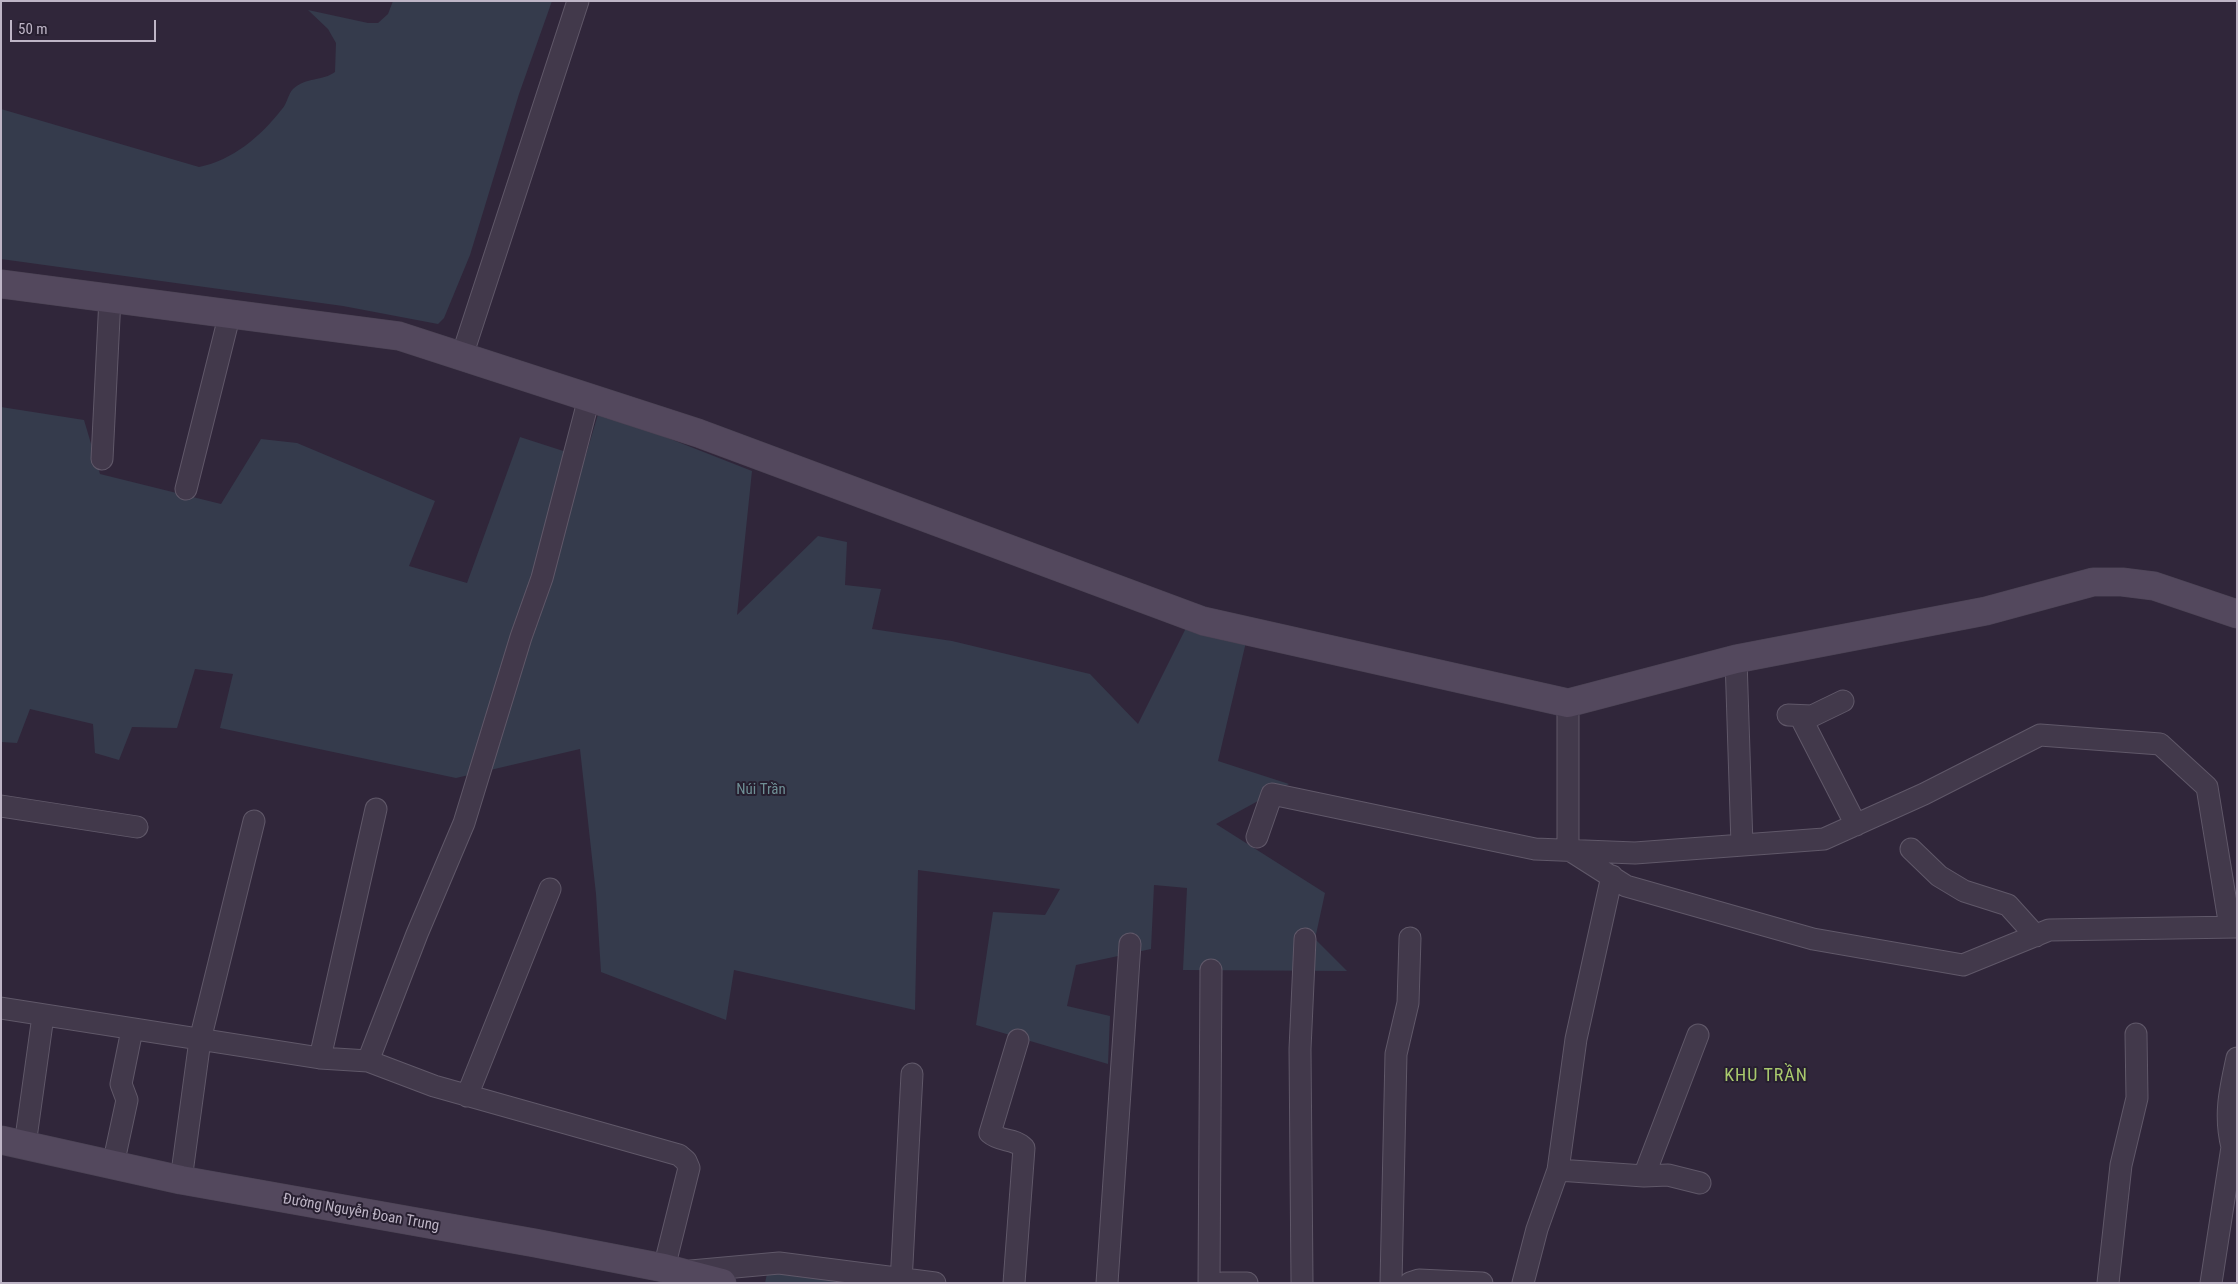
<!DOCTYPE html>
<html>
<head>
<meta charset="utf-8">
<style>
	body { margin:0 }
	#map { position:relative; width:2238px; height:1284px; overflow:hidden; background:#30263a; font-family:"Roboto Condensed",sans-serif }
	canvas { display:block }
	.frame { position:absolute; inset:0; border:2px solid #beb5c6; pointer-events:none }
	.scale { position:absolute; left:10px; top:20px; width:146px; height:22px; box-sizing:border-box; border:2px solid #beb5c6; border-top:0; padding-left:6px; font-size:15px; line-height:18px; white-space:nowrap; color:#beb5c6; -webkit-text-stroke:4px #271f30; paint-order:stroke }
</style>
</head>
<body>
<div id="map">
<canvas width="2238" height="1284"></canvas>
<div class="frame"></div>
<div class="scale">50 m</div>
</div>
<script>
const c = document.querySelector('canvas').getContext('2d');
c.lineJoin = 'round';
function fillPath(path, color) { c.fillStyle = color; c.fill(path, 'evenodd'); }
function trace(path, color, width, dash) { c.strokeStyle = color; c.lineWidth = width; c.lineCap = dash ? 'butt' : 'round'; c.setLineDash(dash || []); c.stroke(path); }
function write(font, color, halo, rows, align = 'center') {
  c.font = font + ' "Roboto Condensed",sans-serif'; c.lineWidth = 4; c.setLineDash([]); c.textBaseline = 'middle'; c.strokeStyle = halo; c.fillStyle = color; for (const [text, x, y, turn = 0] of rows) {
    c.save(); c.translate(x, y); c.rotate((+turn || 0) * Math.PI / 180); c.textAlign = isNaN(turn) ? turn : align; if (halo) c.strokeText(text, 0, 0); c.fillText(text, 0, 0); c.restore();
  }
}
const green = new Path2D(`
	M393 1H552L519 94 470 255 444 318 438 324 343 306 1 259V109L199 167C233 160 260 137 282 109 287 104 288 94 293 89 306 77 323 81 335 72L336 43 328 29 308 10 368 23H378L388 14Z
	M1 407 84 420 100 474 221 504 261 439 297 443 435 501 409 566 467 583 520 437 585 458 599 411 752 471 737 615 818 536 847 542 845 585 881 589 872 629 952 641 1090 674 1138 724 1198 604 1250 625 1218 761 1289 784 1216 824 1325 893 1315 939 1347 971 1183 970 1187 888 1154 885 1151 949 1076 965 1067 1006 1110 1016 1108 1064 976 1025 993 912 1045 915 1060 889 918 870 915 1010 734 970 726 1020 601 972 596 894 580 749 456 778 220 728 233 674 195 669 177 728 132 727 119 760 95 753 93 724 30 709 17 743 1 742Z
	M768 1269 858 1283H765Z`);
const street = new Path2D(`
	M462 356 578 1
	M102 459 110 298
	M186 489 230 313
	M1736 659 1742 845
	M1568 703V850
	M1788 715 1812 716 1843 701
	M1800 716 1856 825
	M1 806 137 827
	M1257 837 1272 794 1535 849 1635 853 1824 839 1924 794 2040 735 2160 744 2207 787 2230 927
	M1911 849 1939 876 1964 891 2008 905 2036 936
	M1571 851 1626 886 1813 939 1963 965 2049 930 2237 927
	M1 1008 320 1058 368 1061 434 1086 679 1155 686 1161 689 1168 664 1268
	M320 1058 376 809
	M368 1061 417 934 464 823 521 637 542 578 589 398
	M467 1096 550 889
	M25 1145 43 1016
	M113 1165 127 1100 121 1084 132 1030
	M1558 1170 1644 1176 1668 1175 1700 1183
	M1644 1176 1698 1035
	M181 1180 200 1040 254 821
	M691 1271 779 1263 935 1283
	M901 1283 912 1074
	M1014 1283 1024 1148C1015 1138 1000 1142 990 1133L1018 1040
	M1107 1283 1130 944
	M1209 1283 1211 970
	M1222 1283H1247
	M1302 1283 1300 1049 1305 939
	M1391 1283 1396 1054 1408 1003 1410 938
	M1410 1283 1419 1280 1482 1283
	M1523 1283 1537 1229 1558 1170 1576 1039 1612 876
	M2108 1283 2121 1165 2137 1098 2136 1034
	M2211 1283 2232 1147C2224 1115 2230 1090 2237 1058`);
const secondary = new Path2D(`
	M1 284 399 336 698 433 1203 621 1568 703 1736 659 1986 611 2093 582H2122L2154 586 2237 614
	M1 1140 181 1180 535 1243 664 1268 722 1283`);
const parkNames = [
	["Núi Trần",761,790]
];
const streetNames = [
	["Đường Nguyễn Đoan Trung",361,1213,10]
];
const quarterNames = [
	["KHU TRẦN",1766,1076]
];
fillPath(green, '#353b4c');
trace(street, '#605869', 23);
trace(secondary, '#4b4354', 29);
trace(street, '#42394b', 21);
trace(secondary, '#53485d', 28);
write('15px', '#6f8f95', '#271f30', parkNames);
write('15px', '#beb5c6', '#271f30', streetNames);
c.letterSpacing = '1px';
write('18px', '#a9c96d', '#271f30', quarterNames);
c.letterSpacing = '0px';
</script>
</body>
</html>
